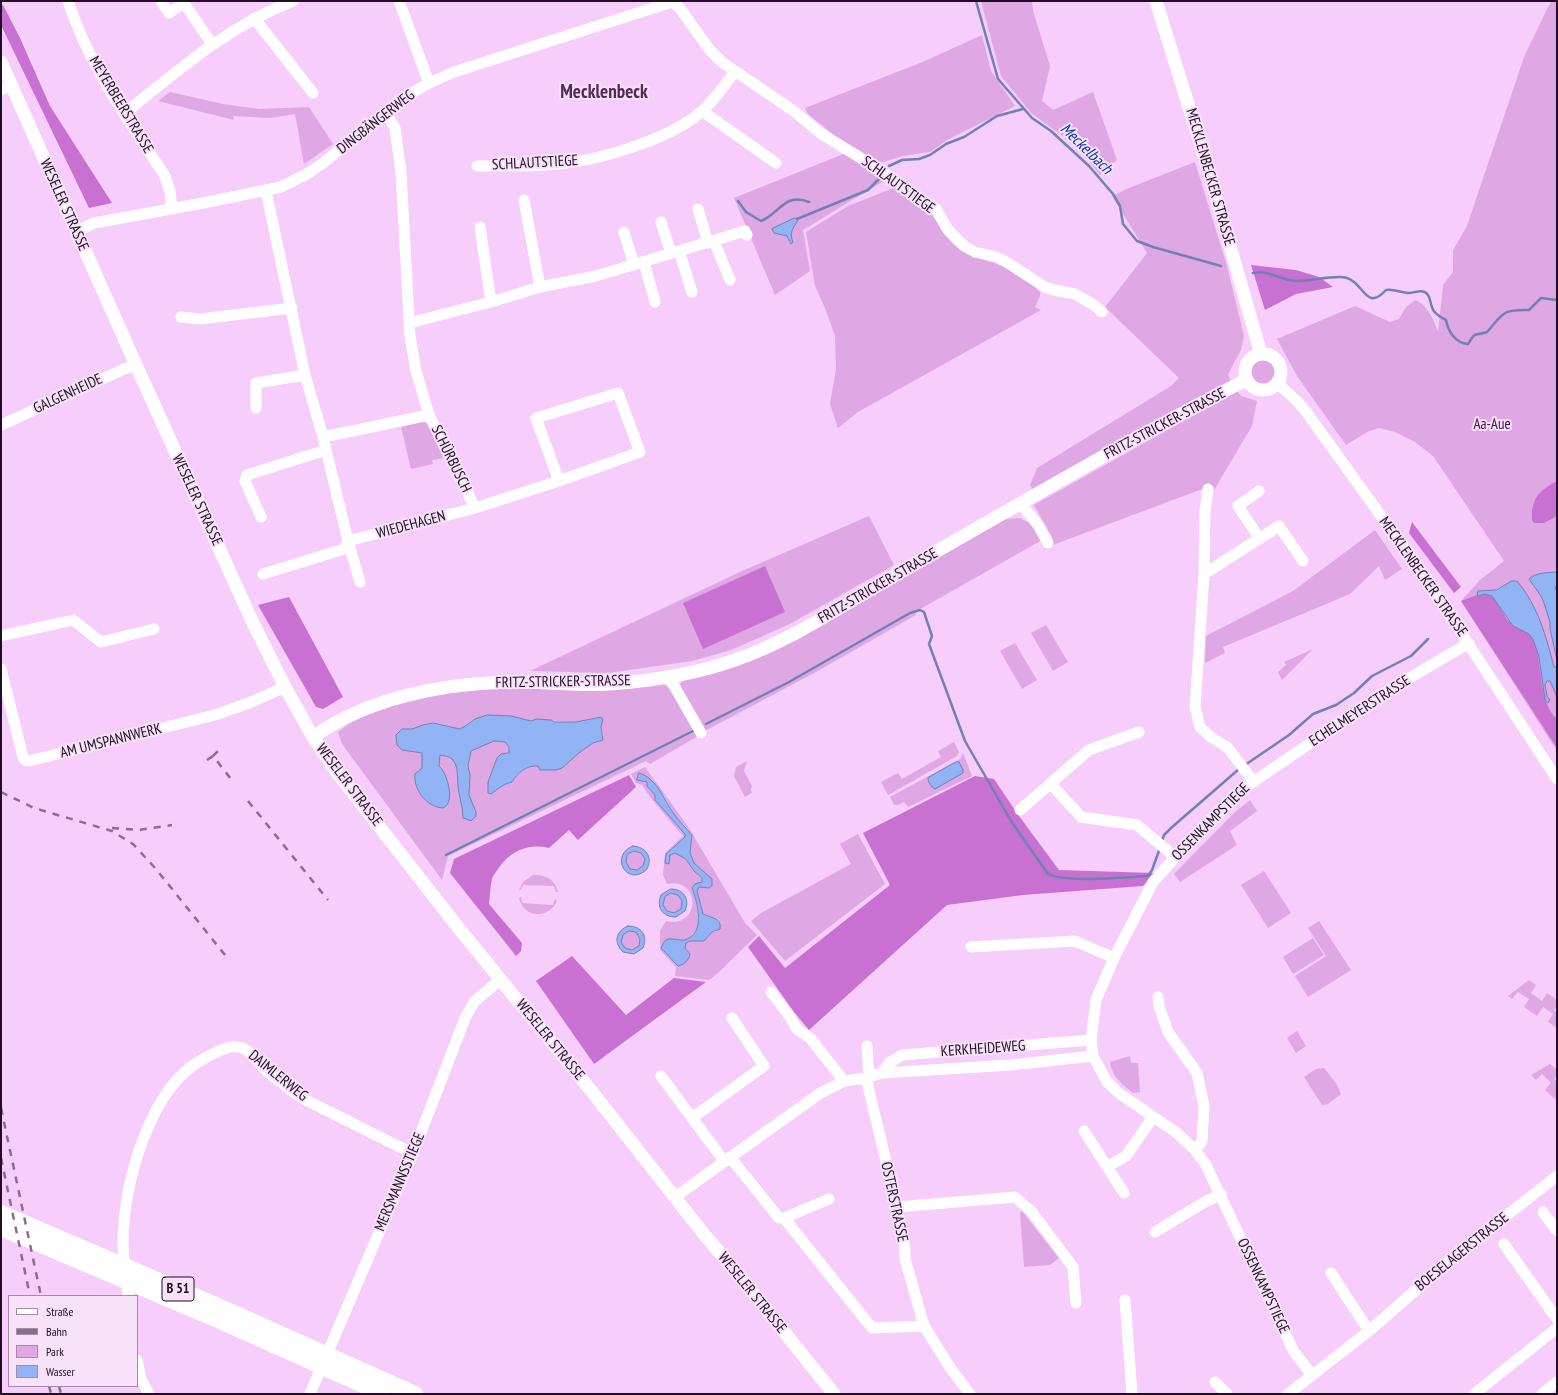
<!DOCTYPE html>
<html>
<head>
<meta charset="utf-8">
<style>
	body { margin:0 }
	#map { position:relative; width:1558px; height:1395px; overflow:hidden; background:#f7cdfc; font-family:"PT Sans Narrow",sans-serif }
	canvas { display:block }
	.frame { position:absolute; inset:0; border:2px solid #200d23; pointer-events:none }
	.legend { position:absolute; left:8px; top:1295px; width:130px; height:92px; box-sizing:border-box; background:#f8e2fa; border:1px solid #a28da4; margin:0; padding:5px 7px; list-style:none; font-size:12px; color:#200d23 }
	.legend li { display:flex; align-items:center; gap:8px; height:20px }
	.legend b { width:20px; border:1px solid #a28da4 }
</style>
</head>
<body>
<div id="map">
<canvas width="1558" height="1395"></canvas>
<div class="frame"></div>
<ul class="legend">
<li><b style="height:5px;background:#fff"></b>Straße</li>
<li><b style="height:5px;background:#8c6d90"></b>Bahn</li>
<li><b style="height:11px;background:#dfa7e4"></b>Park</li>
<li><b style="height:11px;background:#92b3f4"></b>Wasser</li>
</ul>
</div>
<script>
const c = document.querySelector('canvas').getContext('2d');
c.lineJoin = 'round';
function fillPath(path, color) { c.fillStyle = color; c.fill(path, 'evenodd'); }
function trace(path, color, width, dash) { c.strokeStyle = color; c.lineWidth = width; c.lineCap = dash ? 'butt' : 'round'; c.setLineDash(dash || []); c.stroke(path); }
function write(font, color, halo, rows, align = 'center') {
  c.font = font + ' "PT Sans Narrow",sans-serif'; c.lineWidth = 4; c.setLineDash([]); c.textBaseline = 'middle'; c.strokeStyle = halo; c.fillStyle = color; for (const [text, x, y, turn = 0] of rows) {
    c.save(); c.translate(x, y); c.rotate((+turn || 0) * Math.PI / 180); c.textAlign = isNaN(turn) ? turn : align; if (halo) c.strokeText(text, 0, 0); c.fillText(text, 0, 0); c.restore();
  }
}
const green = new Path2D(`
	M981 1H1032L1033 11 1050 66 1042 101 1053 110 1093 92 1117 160 1100 175 1078 147 1031 113 1001 76Z
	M1552 1H1557V751L1461 601 1480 580 1504 561 1500 555 1433 456 1415 442 1395 432 1379 428 1369 431 1346 445 1297 376 1277 339 1355 306 1390 322 1399 319 1406 307 1415 300C1428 305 1434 321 1438 332L1443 285 1453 272V250L1467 226 1524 57 1547 9Z
	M982 35 991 71 1015 106 947 140 930 152 903 156 877 164 851 149 808 114 805 108 925 61Z
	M170 92 223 104 259 109 309 107 333 144 304 164 295 114 270 118 233 116 234 120 158 101Z
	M846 153 887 179 803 230 810 271 775 295 734 198Z
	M1195 162 1227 266 1244 336 1241 350 1228 374 1231 383 1034 492 1030 485 1037 468 1171 386 1179 378 1105 307 1147 253 1112 196 1129 188Z
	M896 187 933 216 943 232 953 244 967 254 995 263 1007 269 1035 287 1040 292V296L1035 307 1041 310 858 412 838 428 830 404 836 369 835 336 825 308 815 286 806 232 848 206Z
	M1251 372a12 12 0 1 1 24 0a12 12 0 1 1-24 0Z
	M1237 391 1241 396 1257 401 1252 426 1214 490 1205 488 1050 546 1052 537 1034 505Z
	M421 422 427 423 444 458 432 460 433 464 411 469 401 427Z
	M869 516 894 565 790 624 731 650 692 661 608 673 530 671 742 571Z
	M1020 518 1033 525 1042 540 915 612 916 615 816 672 705 731 681 691 680 684 686 677 737 664 1003 519Z
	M1375 530 1402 569 1385 580 1379 566 1350 594 1223 647 1225 653 1205 663 1206 636 1293 591Z
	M1046 625 1068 662 1053 671 1031 633Z
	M1015 643 1037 680 1022 689 1000 651Z
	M1313 649 1282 680 1278 672 1286 665 1284 662Z
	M662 683 672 691 698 736 650 764 646 761 448 856 442 880 342 744 338 732 354 720 385 708 420 698 472 689ZM511 716C517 718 525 721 532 721 538 720 544 719 551 720 567 723 581 722 597 717L602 722 601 727 603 736 599 742C590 743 581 750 575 756 573 758 571 761 568 762 547 769 525 759 512 782L504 783 500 788 488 782 497 758 501 754 509 753V747L505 742 494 741 471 751C467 765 469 778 469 793 468 801 465 810 463 818 463 807 459 797 458 786 457 778 459 766 452 759 449 756 444 756 440 755L439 766 442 768 415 774 422 768V753L402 750V729H412L443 725 460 729 467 725 475 719Z
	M954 742 959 752 957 756 888 795 881 782 898 773 902 779 941 757 938 751Z
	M963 753 972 776 908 807 904 802 898 805H894L890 797 960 759Z
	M747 761 744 771 752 786 751 790 752 793 745 797 734 776 736 767Z
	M645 767 689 828 745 923 757 935 719 972 709 980 675 976 676 967 660 950V931L666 921C700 930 702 877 667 884L663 875 665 853 683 836 653 801 642 785 636 783 631 774ZM647 782 664 795 673 813 681 823 686 826 692 835 689 852 694 863 712 879V886L709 888 699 887 697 891 703 914 719 920 716 932H712L704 941H690L686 943 685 948 690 954 668 939C673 940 679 941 683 940 706 936 698 903 692 888L702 882V878C691 872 688 855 676 853 673 853 669 855 666 854L685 837V834L655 800V795L647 786Z
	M1250 800 1257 811 1230 831 1237 845 1180 882 1174 874 1235 812Z
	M858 834 885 884 785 961 751 921 761 913 851 864 840 844Z
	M625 861a10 10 0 1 1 20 0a10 10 0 1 1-20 0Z
	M1264 871 1291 913 1268 928 1241 885Z
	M533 875C545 874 555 879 558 892H556L554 886 523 885 521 890H519L523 882Z
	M663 903a10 10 0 1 1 20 0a10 10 0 1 1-20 0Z
	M521 897 522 903 553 905 555 899 557 900C550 920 523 918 519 898Z
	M1319 921 1351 970 1308 997 1295 976 1328 955 1326 956 1308 928Z
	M621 940a10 10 0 1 1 20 0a10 10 0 1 1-20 0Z
	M1313 938 1324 955 1293 974 1283 957Z
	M1529 980 1536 985 1531 993 1542 1001 1547 993 1557 1000V1005L1554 1010 1557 1013V1028L1548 1022 1553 1014 1543 1007 1537 1016 1524 1007 1529 999 1518 992 1512 999 1508 996Z
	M1297 1031 1306 1046 1296 1053 1287 1038Z
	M1130 1056 1131 1063H1138L1140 1092 1133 1093C1122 1084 1112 1077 1110 1062Z
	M1550 1064 1557 1070V1075L1554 1079 1557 1082 1556 1100 1545 1090 1551 1083 1542 1074 1536 1080 1531 1075Z
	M1324 1068 1336 1083 1341 1094 1328 1104 1322 1105 1304 1077 1316 1069Z
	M1022 1211 1059 1258 1050 1265 1024 1267 1020 1213Z`);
const forest = new Path2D(`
	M3 5 20 38 50 106 112 203 89 208 1 25V6Z
	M1251 265 1296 270 1319 277 1333 287 1296 294 1265 310Z
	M1555 482H1557V516L1544 523H1534L1532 520C1531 499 1538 492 1555 482Z
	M1412 522 1461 587 1454 593 1409 533Z
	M765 566 785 612 703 649 683 603Z
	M1484 594C1496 595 1500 608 1506 618 1514 629 1528 630 1532 638 1544 661 1537 701 1557 719V748L1461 601 1477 595 1478 596Z
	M289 597 343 697 323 709 316 707 258 605Z
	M629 775 636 787 578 840 569 830 549 848C528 843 510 851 498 869 496 872 493 875 492 879 490 887 490 896 489 904L522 943 521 951 516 956 450 873 454 859Z
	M975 776 994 779 1019 816 1059 870 1154 873 1143 886 1023 895 947 905 809 1030 794 1012 748 947 759 936 785 968 890 885 863 833Z
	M572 956 626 1015 674 978 706 982 594 1064 536 981Z`);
const water = new Path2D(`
	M795 218 798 220C793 228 789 233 793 242L791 244 787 236 774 233 772 229Z
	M1557 572V584L1555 588 1557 591V660L1550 629V622L1544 603 1541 596 1529 579C1536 572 1548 573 1557 572Z
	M1512 581H1517C1538 606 1546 636 1554 667H1557V697L1550 681H1547L1545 685 1547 696 1550 700 1548 703 1545 699 1539 657 1533 639 1529 634 1513 626 1492 596 1484 594 1478 596 1477 595 1478 591 1496 590Z
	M488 715 511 716 531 721 537 719 551 720 555 722H576L601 717 603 719 601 727 603 740 593 743 580 752 562 768 556 770H540L538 766C527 765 517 773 512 782 503 784 498 789 491 794L488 793V782L497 758 501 754 509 753V747L505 742 494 741 471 751 468 766 470 775 469 795 476 812V816L471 821 463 818C463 807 459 797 458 786 457 778 459 766 452 759 449 756 444 756 440 755L439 766C446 771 453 795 448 803 447 805 445 807 443 808 427 807 413 790 415 774L422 768V753L402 750 397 745 396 735 402 729H412L423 725 433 723 460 729 467 725 475 719Z
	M956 762H959L963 770V773L935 789C931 787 928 782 928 778Z
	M639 773C657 778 664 800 674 814 679 822 686 827 692 835L690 853 694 863 712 879V886L709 888 699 887 697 891 703 914C712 918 722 918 720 929L712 932 704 941H690L686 943 685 948 690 954C689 960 684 965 678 966L661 948C663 945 663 942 666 940 671 937 679 941 684 940 706 935 698 903 692 888L695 884 702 882V878L694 871 686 859 675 853 670 855 669 864 665 863 666 854 685 837V834L655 800V795L647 786V782L637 780Z
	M633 846C646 847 653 857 647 869 628 888 608 856 633 846ZM634 851 641 853 645 859 643 866 637 870 630 869 626 862 627 855Z
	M671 889C684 889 690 899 685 911L676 917C662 917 656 907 661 895ZM671 893 678 895 682 901 681 909 674 913 667 911 663 905 665 897Z
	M628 926C642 926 648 936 643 948L634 954 623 952C613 942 616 931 628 926ZM629 931 636 932 640 939 639 946 632 950 625 948 621 942 623 935Z`);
const stream = new Path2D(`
	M976 1 998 79 1032 118 1051 131 1089 166 1113 194 1120 206 1123 224 1137 241 1153 247 1221 266
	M889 166 902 160 919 159 930 155 946 144 964 137 997 116 1023 109
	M738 201 746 212 761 221C779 214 785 192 809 202
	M797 219 868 190 879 179
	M1253 273C1265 269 1281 280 1295 281 1308 282 1337 274 1347 278 1364 283 1366 312 1386 290 1394 289 1400 292 1408 293 1415 293 1423 288 1428 295 1431 299 1430 303 1432 307 1433 313 1440 317 1446 320 1448 331 1455 343 1468 344 1477 330 1472 337 1487 332 1503 314 1502 309 1529 310L1541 298 1557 300
	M706 724 789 682 910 613 920 610 924 612 932 636 929 644 965 741 1011 821 1048 874C1066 883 1125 877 1148 876L1152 870 1160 848
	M1245 765 1289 735 1313 714 1336 705 1354 693 1372 676 1411 656 1428 639
	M1162 841 1164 835 1171 828 1239 769
	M446 855 695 730`);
const minor = new Path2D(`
	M68 1C89 66 128 120 165 176L170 192 172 209
	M161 1 169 13 184 3 212 44
	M399 1 429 83
	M672 2 679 7 709 49 722 62 795 112 820 133 877 168 936 209 948 230 964 246 975 252 996 257 1005 261 1045 287 1054 290 1075 294 1094 305 1102 312
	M254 18 313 93
	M1 90 11 86
	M702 111 776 163
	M386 113 395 128 401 172 410 336 416 371 429 415 475 508 559 481 640 452 618 393 536 418 559 481
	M124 114C177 71 228 26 293 1
	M477 166C504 165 532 167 559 164 601 160 670 139 701 112 714 101 724 85 735 72
	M266 191 305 375 323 437 348 541 360 582
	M524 200 540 287
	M698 209 708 243
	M661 222 671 253
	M480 227 491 302
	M76 232 94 223 198 204 281 187 307 174 323 163 412 93 429 83 454 72 675 1
	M624 232 634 265
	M714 241 730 280
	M679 251 692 292
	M644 262 655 302
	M181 317 200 319 292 308
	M409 323 491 302 540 287 596 276 745 231 747 235
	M1277 383 1298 402 1307 413 1417 566 1557 779
	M256 408V383L305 375
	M1 425 124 369 136 365
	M323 437 429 415
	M1208 489 1205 511 1204 574 1195 707 1200 727 1211 737 1228 748 1254 782
	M1259 491 1238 506 1260 539
	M1021 504 1038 525 1048 543
	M261 517 245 481 247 475 326 450
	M263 574 344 549 348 541 475 508
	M1204 574 1279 526 1303 561
	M1 636 73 620 101 642 154 629
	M1 669 23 757 25 760 29 761 215 715 249 703 285 687
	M669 677 701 733
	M1051 784 1081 817 1137 825 1175 857
	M1020 810 1089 750 1139 732
	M971 947 1075 941 1114 958
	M771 992 790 1017 797 1029 810 1038 844 1081
	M1158 997 1159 1006 1168 1032 1197 1073 1204 1106 1202 1141 1195 1150
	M867 1046 869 1077
	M882 1073 889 1063 902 1055 1091 1040
	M661 1076 724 1161
	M866 1078 897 1207 905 1248V1259L924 1326 951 1369 970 1394
	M692 1118 764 1066 732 1018
	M1084 1131 1124 1193
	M730 1157 779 1218H784L872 1328 924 1326
	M1107 1167 1126 1156 1153 1117
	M675 1197 819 1094 844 1081 866 1078 882 1073 1011 1065 1093 1056
	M897 1207 1015 1197 1032 1212 1073 1267 1076 1303
	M1543 1212 1557 1231
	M784 1218 829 1199
	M1155 1232 1203 1203 1221 1194
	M1504 1244 1557 1319
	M1331 1273 1369 1331
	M128 1296C126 1278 123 1260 123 1242 123 1185 150 1085 205 1058 215 1053 229 1043 242 1048 252 1051 260 1065 268 1072 278 1080 289 1089 299 1096 312 1104 327 1110 340 1117 364 1129 388 1142 413 1153
	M1125 1300 1132 1394
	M137 1360 141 1379 149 1394
	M1312 1375 1294 1352 1206 1165 1195 1150 1177 1133 1120 1094 1107 1082 1093 1056 1091 1040 1096 1000 1114 958 1153 882 1201 829 1229 802 1250 784 1389 690 1469 643
	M1215 1382 1227 1394
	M310 1394 413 1153 466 1016 475 1001 501 979
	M1288 1394 1369 1331 1456 1255 1557 1176
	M1474 1394 1557 1328
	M1542 1394 1557 1382`);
const major = new Path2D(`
	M1156 1 1205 159 1261 354
	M1 62 136 365 253 623 285 687 313 737 335 770 457 926 593 1093 703 1233 741 1278 834 1394
	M1245 372a18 18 0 1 1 36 0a18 18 0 1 1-36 0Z
	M313 737C368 698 441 684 507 682 541 681 576 686 610 684 652 681 695 674 735 660 793 640 844 604 897 574 1013 508 1128 440 1246 380`);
const highway = new Path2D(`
	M1 1213 225 1309 415 1394
	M1 1228 220 1321 383 1394`);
const rail = new Path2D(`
	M213 756 221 748
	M207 760 213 756 231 779
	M1 792 34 808 112 831 133 844 156 869 229 960
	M248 801 328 900
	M112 828 138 830 172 825
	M1 1108 41 1296
	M1 1158 30 1296
	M49 1386 51 1394
	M59 1386 61 1394`);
const shields = [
	[178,1289,32]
];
const shieldNames = [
	["B 51",178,1289]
];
const streetNames = [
	["MEYERBEERSTRASSE",121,105,59],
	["DINGBÄNGERWEG",376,122,-38],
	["SCHLAUTSTIEGE",535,163,-3],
	["MECKLENBECKER STRASSE",1210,177,74],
	["SCHLAUTSTIEGE",898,185,36],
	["WESELER STRASSE",64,205,66],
	["GALGENHEIDE",68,394,-25],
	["FRITZ-STRICKER-STRASSE",1165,424,-28],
	["SCHÜRBUSCH",451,459,64],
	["WESELER STRASSE",197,500,65],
	["WIEDEHAGEN",411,525,-15],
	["MECKLENBECKER STRASSE",1423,577,55],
	["FRITZ-STRICKER-STRASSE",878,586,-30],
	["FRITZ-STRICKER-STRASSE",563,682,-1],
	["ECHELMEYERSTRASSE",1360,711,-33],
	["AM UMSPANNWERK",111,741,-14],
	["WESELER STRASSE",349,785,53],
	["OSSENKAMPSTIEGE",1211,822,-45],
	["WESELER STRASSE",550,1040,51],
	["KERKHEIDEWEG",983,1049,-4],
	["DAIMLERWEG",278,1076,39],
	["MERSMANNSSTIEGE",400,1182,-67],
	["OSTERSTRASSE",894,1202,78],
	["BOESELAGERSTRASSE",1462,1252,-39],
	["OSSENKAMPSTIEGE",1263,1286,65],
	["WESELER STRASSE",752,1293,51]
];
const parkNames = [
	["Aa-Aue",1492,425]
];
const waterNames = [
	["Meckelbach",1086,149,44]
];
const districtNames = [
	["Mecklenbeck",604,93]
];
fillPath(green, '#dfa7e4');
fillPath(forest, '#c971d3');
fillPath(water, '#92b3f4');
trace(water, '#7081b5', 1);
trace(stream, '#7081b5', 2.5);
trace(minor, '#fff', 11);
trace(major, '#fff', 13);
trace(highway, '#fff', 16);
trace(rail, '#8c6d90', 2.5, [7, 7]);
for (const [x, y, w] of shields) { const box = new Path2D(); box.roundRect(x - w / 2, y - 12, w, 24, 3); c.fillStyle = '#f8e2fa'; c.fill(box); trace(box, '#200d23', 1); }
write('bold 14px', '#200d23', null, shieldNames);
write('15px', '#200d23', '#f8e2fa', streetNames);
write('15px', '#450b4b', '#f8e2fa', parkNames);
write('italic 16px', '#0637b0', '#f8e2fa', waterNames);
write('bold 19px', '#55285a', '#f8e2fa', districtNames);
</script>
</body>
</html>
